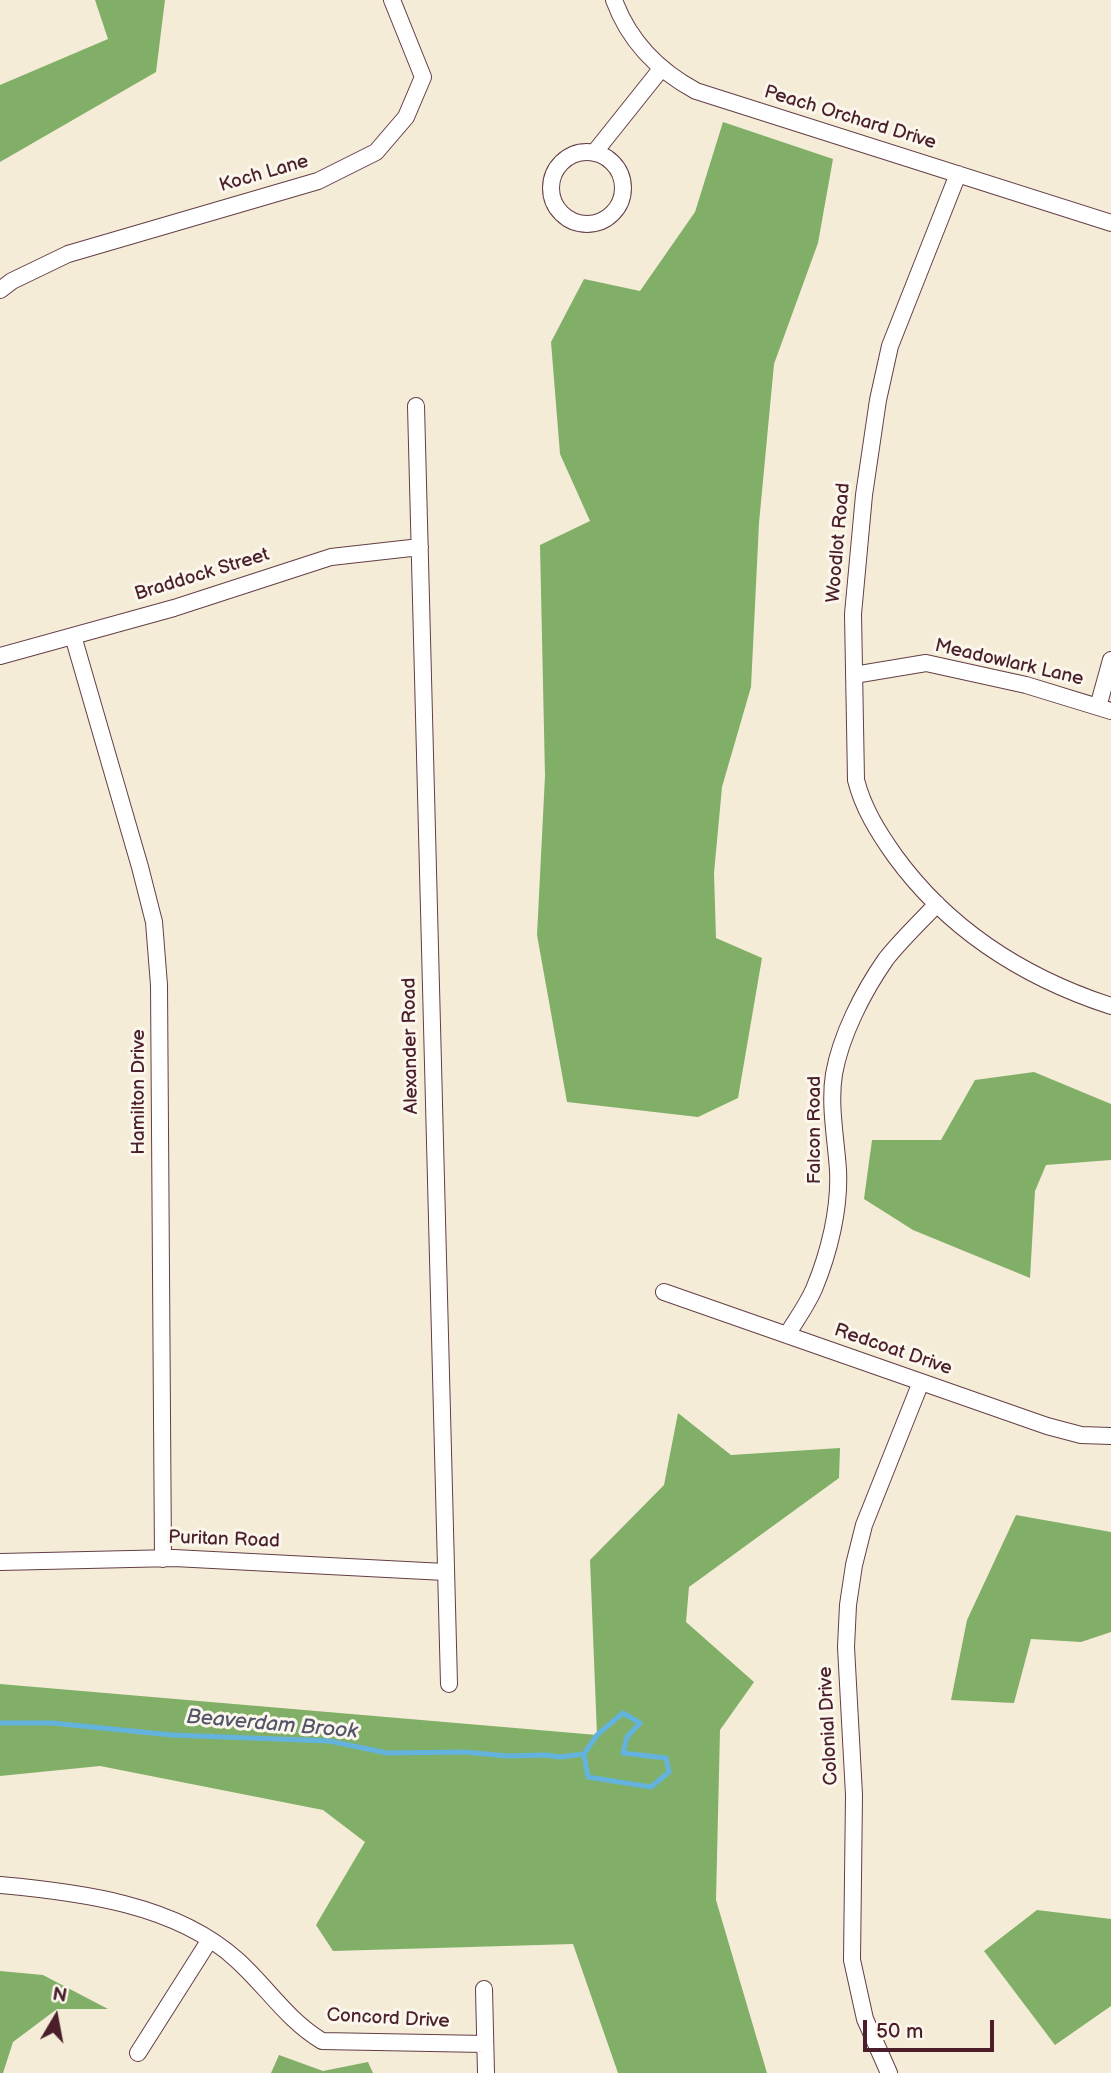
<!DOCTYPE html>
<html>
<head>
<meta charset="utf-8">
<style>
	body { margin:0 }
	#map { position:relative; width:1111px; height:2073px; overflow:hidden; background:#f5ecd8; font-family:"Balsamiq Sans",sans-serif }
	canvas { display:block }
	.north { position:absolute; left:21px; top:1982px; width:70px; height:70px; -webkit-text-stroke:5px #fbf7ec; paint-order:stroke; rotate:10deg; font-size:19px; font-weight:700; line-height:28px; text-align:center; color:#4a1f2b }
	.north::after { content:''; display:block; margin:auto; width:24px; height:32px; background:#4a1f2b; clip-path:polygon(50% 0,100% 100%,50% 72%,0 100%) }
	.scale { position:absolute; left:863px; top:2020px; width:131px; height:32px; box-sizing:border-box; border:4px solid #4a1f2b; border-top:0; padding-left:9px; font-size:21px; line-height:24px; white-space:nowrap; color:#4a1f2b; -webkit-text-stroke:5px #fbf7ec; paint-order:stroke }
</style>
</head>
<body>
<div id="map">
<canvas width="1111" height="2073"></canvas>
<div class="north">N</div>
<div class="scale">50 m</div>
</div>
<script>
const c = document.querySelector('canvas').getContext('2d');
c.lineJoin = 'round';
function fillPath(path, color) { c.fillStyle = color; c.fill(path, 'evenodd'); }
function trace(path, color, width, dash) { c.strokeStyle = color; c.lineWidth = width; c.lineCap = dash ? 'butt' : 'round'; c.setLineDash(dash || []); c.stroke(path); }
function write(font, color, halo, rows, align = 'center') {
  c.font = font + ' "Balsamiq Sans",sans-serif'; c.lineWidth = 6; c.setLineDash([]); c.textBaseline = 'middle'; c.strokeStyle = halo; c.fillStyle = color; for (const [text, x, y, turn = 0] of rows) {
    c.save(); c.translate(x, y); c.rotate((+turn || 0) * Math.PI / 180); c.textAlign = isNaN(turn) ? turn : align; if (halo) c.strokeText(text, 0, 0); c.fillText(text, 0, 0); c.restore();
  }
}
const forest = new Path2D(`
	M95 0H165L156 72 0 162V85L108 39Z
	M723 122 833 159 818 243 774 364 759 523 751 687 722 787 714 873 716 938 762 958 738 1098 698 1117 567 1102 537 935 545 776 540 545 590 521 560 454 551 342 584 279 640 291 695 212Z
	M1034 1072 1111 1104V1160L1046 1165 1035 1191 1030 1278 913 1230 864 1199 872 1140H941L975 1080Z
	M678 1413 731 1455 840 1448 839 1478 689 1587 686 1622 754 1682 720 1730 716 1900 767 2073H618L573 1944 333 1951 316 1925 365 1842 323 1810 100 1766 0 1776V1684L597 1735 590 1560 664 1485Z
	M1016 1515 1111 1532V1632L1081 1642 1031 1639 1014 1703 951 1700 967 1620Z
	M1037 1910 1111 1919V2006L1055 2045 984 1951Z
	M0 1971 43 1975 108 2009H57L13 2042 3 2073H0Z
	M279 2055 323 2071 368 2062 373 2073H271Z`);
const stream = new Path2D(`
	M623 1713 640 1723 627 1737 623 1753 666 1758 669 1772 651 1787 588 1777 584 1754 597 1735Z
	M0 1723H52L172 1735 329 1741 387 1753 464 1752 507 1756 546 1755 560 1757 584 1754`);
const street = new Path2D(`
	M614 0C629 41 657 70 696 91L1111 223
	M551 188a36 36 0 1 1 72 0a36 36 0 1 1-72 0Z
	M594 153 661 69
	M958 174 890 346 878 400 864 495 853 614 856 780C863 808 878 832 895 856 949 930 1025 978 1111 1006
	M0 290 12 281 68 254 318 181 376 152 406 117 423 77 392 0
	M416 406 449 1684
	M73 636 140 867 154 922 159 985 163 1559
	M0 656 174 608 331 557 420 547
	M854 675 926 663 1026 685 1111 711
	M1098 707 1111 660
	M664 1292 1047 1426 1081 1435 1111 1436
	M787 1335C796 1320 807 1305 814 1289 829 1253 840 1209 838 1170 836 1139 829 1105 834 1074 841 1035 863 992 886 959 901 940 920 922 937 904
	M0 1562 174 1558 445 1572
	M0 1885C78 1892 176 1904 237 1960 267 1987 287 2020 322 2041L485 2044
	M484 1989 486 2073
	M138 2053 209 1941
	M889 2073 865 2019 852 1960 854 1795 846 1647 848 1605 854 1565 864 1525 921 1382`);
const streetNames = [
	["Peach Orchard Drive",850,118,17],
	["Koch Lane",264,174,-16],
	["Woodlot Road",839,543,-85],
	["Braddock Street",202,575,-17],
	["Meadowlark Lane",1009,663,13],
	["Alexander Road",411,1046,-91],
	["Hamilton Drive",139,1092,-90],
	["Falcon Road",815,1130,-90],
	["Redcoat Drive",893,1350,19],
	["Puritan Road",224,1540,2],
	["Colonial Drive",829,1726,-93],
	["Concord Drive",388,2019,3]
];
const waterNames = [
	["Beaverdam Brook",272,1725,5]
];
fillPath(forest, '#81af67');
trace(stream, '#64b3de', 5);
trace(street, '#643e45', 18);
trace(street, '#fff', 16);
write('19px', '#4a1f2b', '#fbf7ec', streetNames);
write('italic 21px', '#53536a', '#fbf7ec', waterNames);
</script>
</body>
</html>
